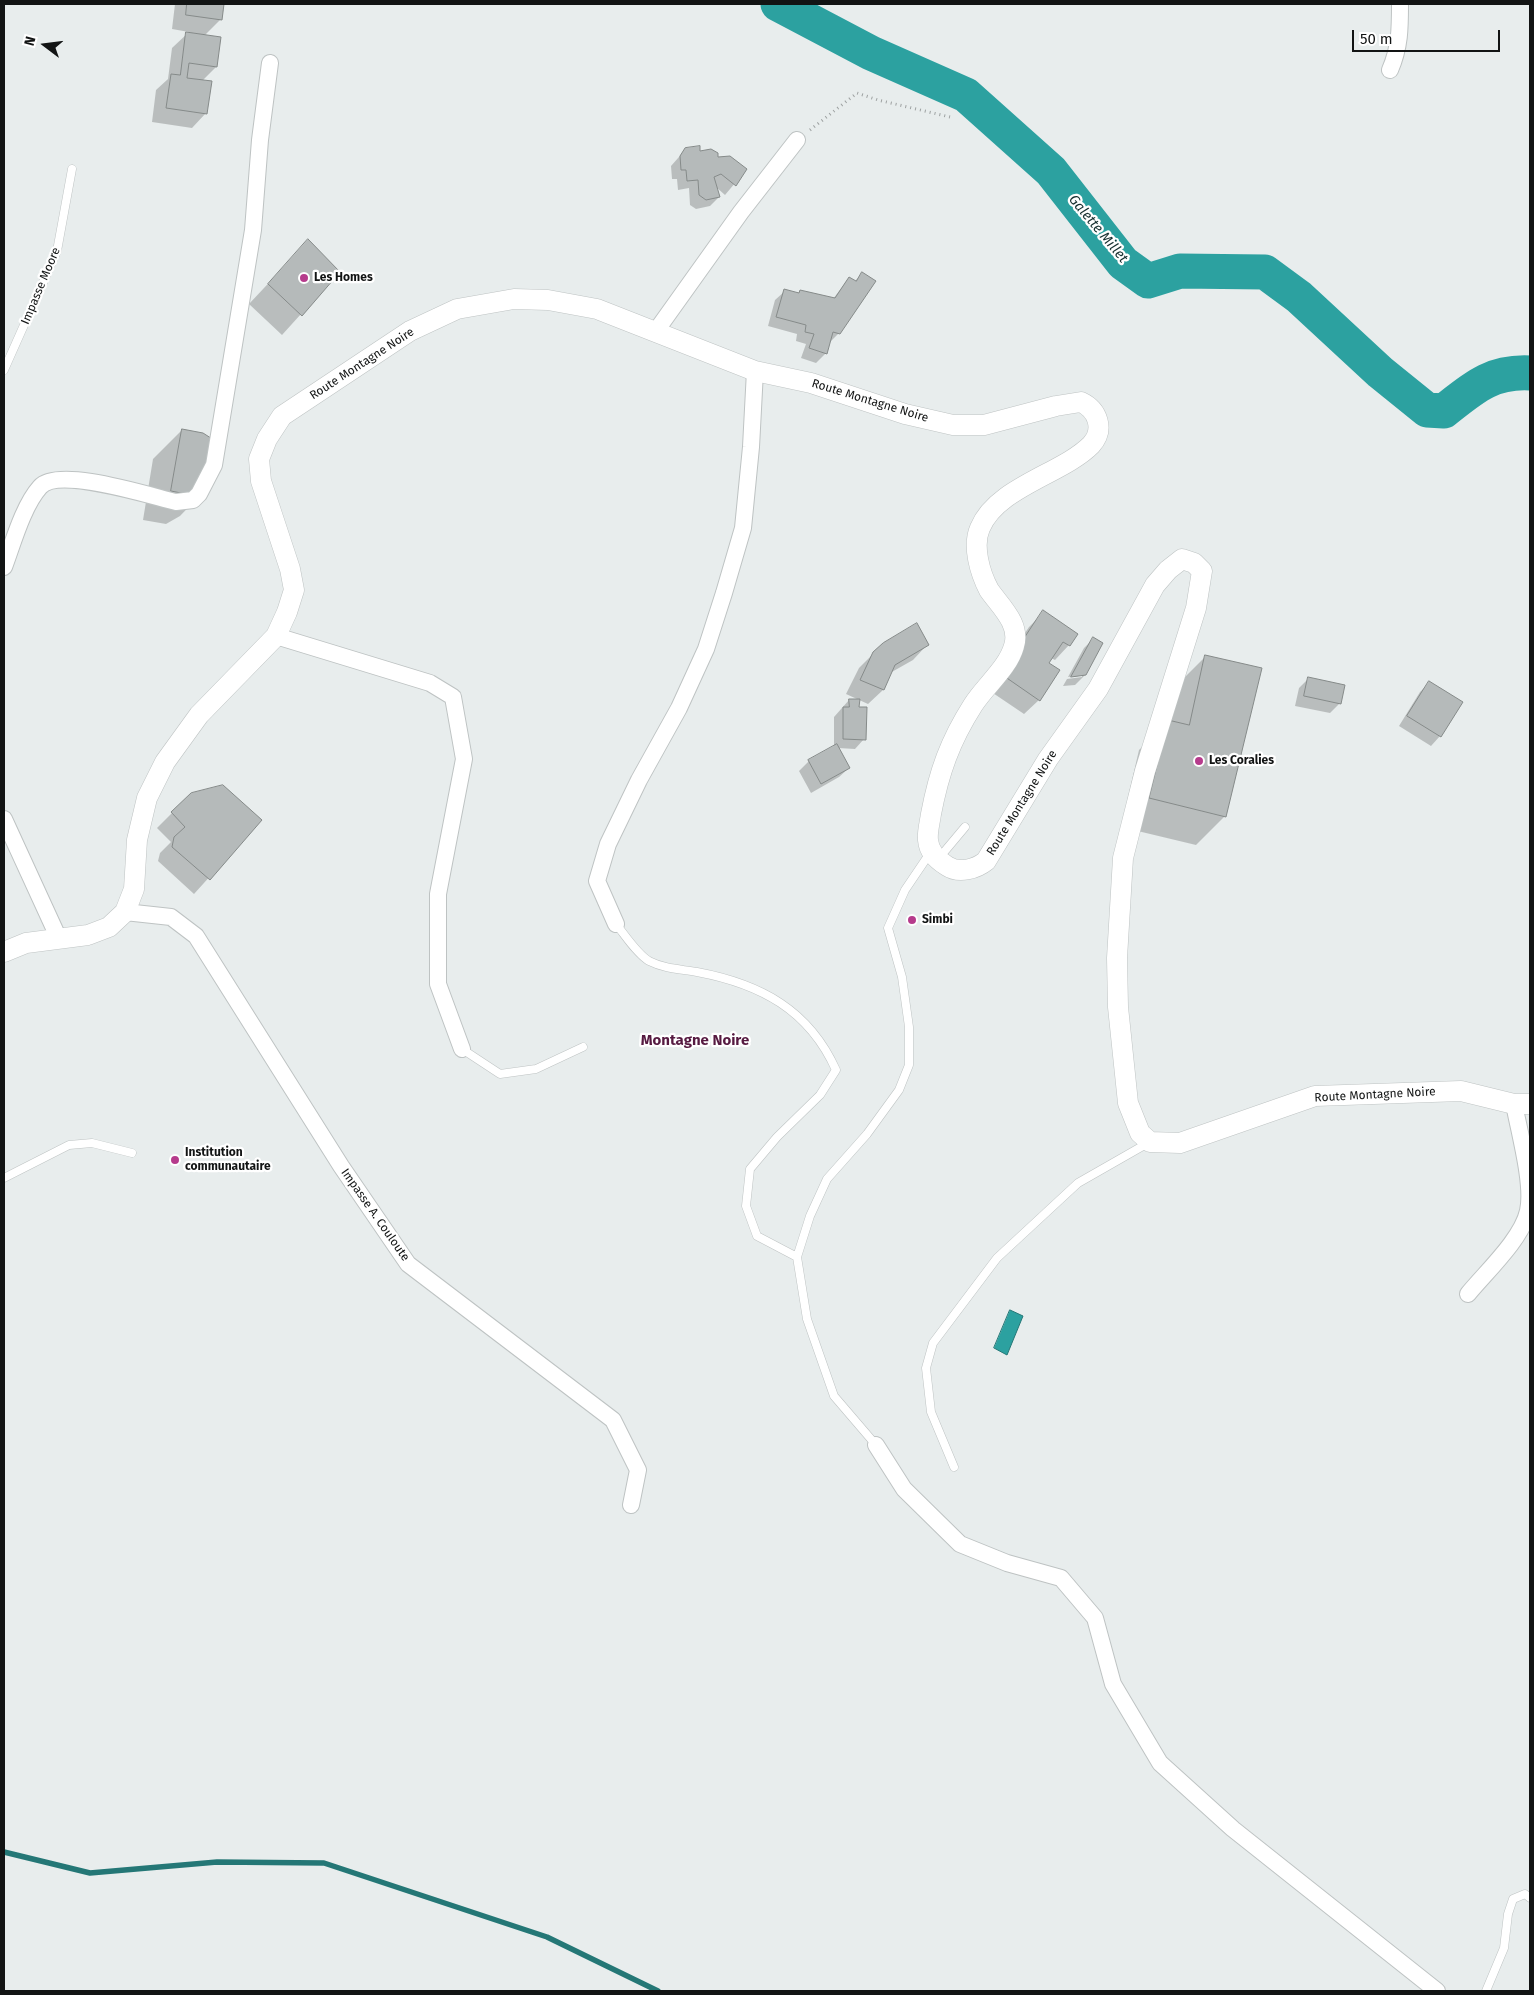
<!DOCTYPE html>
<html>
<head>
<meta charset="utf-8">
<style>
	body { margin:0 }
	#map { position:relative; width:1534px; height:1995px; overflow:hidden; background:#e8eded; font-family:"Fira Sans",sans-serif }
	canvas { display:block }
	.frame { position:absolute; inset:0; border:5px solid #121414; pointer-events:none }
	.north { position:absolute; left:20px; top:20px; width:50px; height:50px; -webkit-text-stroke:4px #fff; paint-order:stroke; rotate:285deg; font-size:14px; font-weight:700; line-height:20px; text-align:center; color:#121414 }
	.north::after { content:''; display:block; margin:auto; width:18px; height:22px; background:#121414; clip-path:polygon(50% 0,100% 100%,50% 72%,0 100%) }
	.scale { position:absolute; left:1352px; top:30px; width:148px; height:22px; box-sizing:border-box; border:2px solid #121414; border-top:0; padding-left:6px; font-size:15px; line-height:18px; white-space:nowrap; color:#121414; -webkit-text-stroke:4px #fff; paint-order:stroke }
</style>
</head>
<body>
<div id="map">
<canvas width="1534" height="1995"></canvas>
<div class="frame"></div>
<div class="north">N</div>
<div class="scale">50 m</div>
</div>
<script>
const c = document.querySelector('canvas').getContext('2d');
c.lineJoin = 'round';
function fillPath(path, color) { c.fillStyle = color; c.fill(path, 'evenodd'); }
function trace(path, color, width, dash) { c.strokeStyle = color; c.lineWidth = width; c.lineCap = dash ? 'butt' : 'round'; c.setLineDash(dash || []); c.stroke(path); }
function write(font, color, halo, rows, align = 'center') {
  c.font = font + ' "Fira Sans",sans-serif'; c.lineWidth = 4.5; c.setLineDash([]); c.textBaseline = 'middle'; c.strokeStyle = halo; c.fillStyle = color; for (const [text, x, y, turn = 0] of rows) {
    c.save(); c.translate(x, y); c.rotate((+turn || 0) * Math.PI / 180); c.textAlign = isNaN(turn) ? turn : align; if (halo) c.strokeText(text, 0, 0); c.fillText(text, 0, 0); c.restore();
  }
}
const water = new Path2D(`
	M1010 1310 1023 1316 1007 1355 994 1348Z`);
const shadow = new Path2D(`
	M175 4H223L221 19 204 36 216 67 202 81 206 113 192 128 152 122 156 90 168 79 172 48 189 32 172 29Z
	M686 149 717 159 746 170 725 195 716 187 719 197 710 206 696 209 690 205 689 188 678 190 677 179H672L671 166Z
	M308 241 339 272 282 335 249 304Z
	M862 274 839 333 829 343 826 353 816 363 801 358 806 344 796 341 797 334 768 326 775 300 785 291 798 294 801 291 833 299 849 278 854 282Z
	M182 430 209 486 180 516 166 524 143 520 153 459Z
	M1044 612 1069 645 1055 660 1051 658 1047 663 1039 700 1024 714 987 689 1029 627Z
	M1093 639 1085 675 1075 685 1063 686 1067 679 1082 677V675L1068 677 1084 648Z
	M883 644 927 645 913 660 890 673 883 690 868 704 846 694 859 668Z
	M1206 656 1225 816 1196 845 1121 827 1139 750 1168 721 1177 685Z
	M1308 679 1340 703 1330 713 1295 706 1299 688Z
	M1429 683 1440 736 1431 746 1399 726 1420 692Z
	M849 700 858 709 864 739 855 749 838 748 849 768 839 777 811 793 799 771 809 761 834 747V717Z
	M191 794 261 820 194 894 158 861 160 853 171 842 157 828Z`);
const stream = new Path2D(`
	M4 1852 90 1873 217 1862 324 1863 547 1937 658 1991`);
const river = new Path2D(`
	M778 4 871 53 966 95 1051 171 1123 263 1148 281 1180 271 1265 272 1299 297 1380 372 1427 410 1444 411C1473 388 1491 371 1530 373`);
const building = new Path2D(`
	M187 4H224L222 20 186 15Z
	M186 32 221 37 217 67 189 63 187 78 212 81 207 114 166 108 171 74 180 75Z
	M700 146V151L711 149 718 153V157L730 156 747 169 736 186 721 174 714 177 720 197 706 200 699 195 698 180 687 181 686 170H681L680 156 685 148Z
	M308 239 340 272 302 316 268 284Z
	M862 272 876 281 840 334 833 332 827 354 809 348 814 334 805 332 806 325 776 317 784 289 799 293 800 290 835 298 849 277 856 281Z
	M182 429 203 433 217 442 196 496 171 491Z
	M1043 610 1078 634 1070 646 1063 642 1049 663 1060 670 1040 701 1001 674Z
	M917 623 929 645 895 665 884 690 860 680 873 652 883 643Z
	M1093 637 1103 643 1086 675 1071 677Z
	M1205 655 1262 668 1226 817 1149 798 1168 720 1189 725Z
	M1308 677 1345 685 1341 704 1304 696Z
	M1429 681 1463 702 1441 737 1407 716Z
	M849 699H860L859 707H867L866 740 843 739V707H849Z
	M837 744 850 768 821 784 808 760Z
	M223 785 262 820 210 880 172 847 174 837 185 827 171 812 191 793Z`);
const path = new Path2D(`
	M810 130 857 93 878 100 950 117`);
const service = new Path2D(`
	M4 370 57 251 72 169
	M939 858 965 827
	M616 924C625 935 637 954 649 961 665 969 680 969 697 972 761 984 809 1010 836 1070L820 1095 777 1137 750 1169 746 1206 757 1236 797 1257
	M462 1049 500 1074 536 1069 583 1047
	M4 1178 69 1145 92 1143 132 1153
	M876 1445 834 1396 807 1319 797 1257 810 1216 827 1179 867 1134 899 1090 909 1065V1027L902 977 888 928 905 890 930 853
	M954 1467 931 1412 926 1368 933 1343 997 1258 1078 1183 1148 1143
	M1486 1991 1504 1948 1508 1914 1513 1899 1525 1894 1530 1898`);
const minor = new Path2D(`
	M1390 70C1400 47 1400 28 1400 4
	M656 331 741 212 797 140
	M4 567C13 543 23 506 40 487 58 466 150 496 176 502L193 500 199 494 214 465 253 230 260 140 270 63
	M276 636 430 683 453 697 464 759 438 894V984L462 1049
	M4 819 59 939
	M125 912 171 917 196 936 341 1166 408 1264 613 1420 638 1470 631 1505
	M616 924 597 881 608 844 639 780 679 708 706 649 724 593 743 528 751 447 755 371
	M1468 1294C1486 1272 1522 1239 1528 1211 1534 1185 1519 1131 1514 1104
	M876 1445 904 1489 960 1544 1007 1563 1061 1578 1095 1618 1113 1684 1160 1763 1233 1829 1437 1991`);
const tertiary = new Path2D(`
	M4 952 26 943 88 935 109 927 125 912 134 889 137 840 147 798 165 762 199 715 276 636 287 612 294 590 290 569 261 481 259 459 267 439 282 416 410 331 457 309 514 299 548 300 597 309 755 371 811 383 905 414 953 425H984L1056 406 1081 402C1098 410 1105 430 1091 445 1062 474 997 487 980 528 972 546 980 573 989 590 1000 606 1021 624 1014 646 1008 668 985 686 973 705 950 741 939 772 931 814 930 822 927 832 928 840 929 852 937 860 947 866 959 874 976 869 986 861L1048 759 1098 689 1155 585 1168 570 1182 559 1194 563 1202 571 1196 608 1145 771 1123 858 1117 958 1118 1007 1128 1103 1140 1133 1150 1142 1180 1143 1315 1096 1461 1091 1514 1104H1530`);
const markers = [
	[304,278,5,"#b63b8c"],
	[1199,761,5,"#b63b8c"],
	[912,920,5,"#b63b8c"],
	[175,1160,5,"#b63b8c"]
];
const poiNames = [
	["Les Homes",314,278],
	["Les Coralies",1209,761],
	["Simbi",922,920],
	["Institution",185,1153],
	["communautaire",185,1167]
];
const streetNames = [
	["Impasse Moore",41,286,-67],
	["Route Montagne Noire",362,364,-33],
	["Route Montagne Noire",870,401,17],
	["Route Montagne Noire",1022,803,-58],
	["Route Montagne Noire",1375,1095,-3],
	["Impasse A. Couloute",375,1215,55]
];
const waterNames = [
	["Galette Millet",1098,229,50]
];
const quarterNames = [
	["Montagne Noire",695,1041]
];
fillPath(water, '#2ca1a0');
trace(water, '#247776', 1);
fillPath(shadow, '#0003');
trace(stream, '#247776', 5.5);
trace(river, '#2ca1a0', 35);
fillPath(building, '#b5baba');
trace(building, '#858a89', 1);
trace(service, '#bec3c3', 9);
trace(minor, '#bec3c3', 18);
trace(tertiary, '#bec3c3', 21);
trace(path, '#9da1a1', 3, [1, 4]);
trace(service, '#fff', 8);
trace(minor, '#fff', 16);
trace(tertiary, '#fff', 20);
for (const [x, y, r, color] of markers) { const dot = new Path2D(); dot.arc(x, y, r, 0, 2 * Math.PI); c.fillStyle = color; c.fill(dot); trace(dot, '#fff', 2); }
write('bold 12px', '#121414', '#fff', poiNames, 'left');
write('12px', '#121414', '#fff', streetNames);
write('italic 14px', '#173030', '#fff', waterNames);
write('bold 15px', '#561a41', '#fff', quarterNames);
</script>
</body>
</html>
